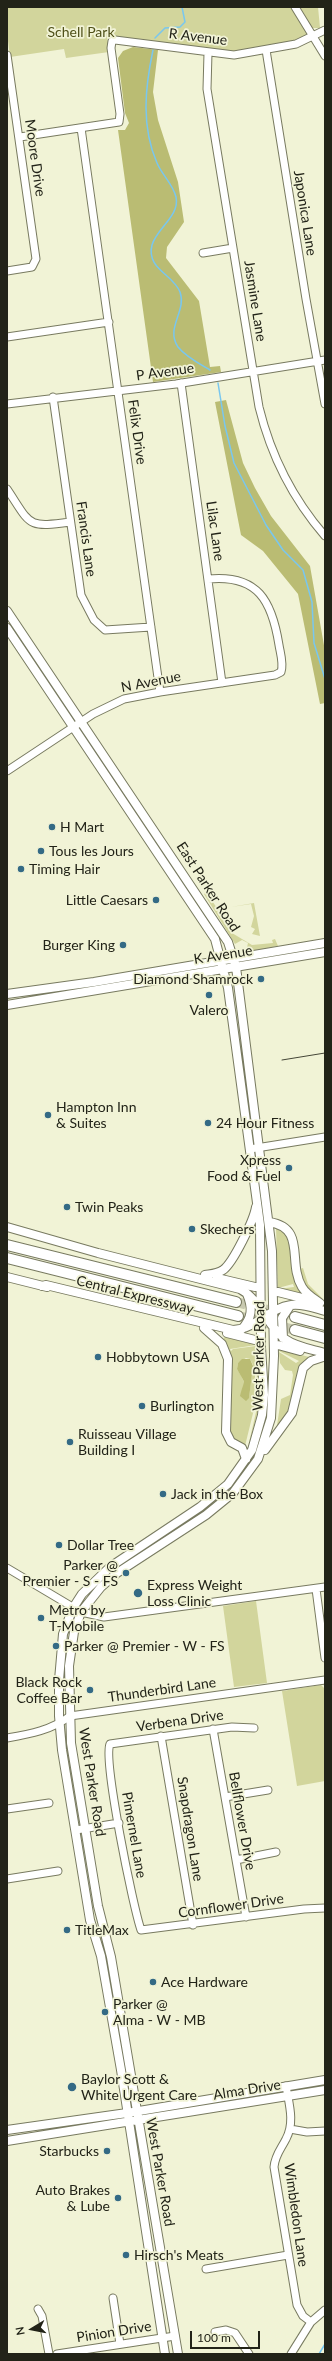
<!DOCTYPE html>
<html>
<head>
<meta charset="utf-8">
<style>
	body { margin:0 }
	#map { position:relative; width:332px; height:2361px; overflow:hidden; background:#f1f3d6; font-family:Lato,sans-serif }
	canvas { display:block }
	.frame { position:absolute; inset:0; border:8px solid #222318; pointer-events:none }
	.north { position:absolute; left:12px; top:2309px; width:40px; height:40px; -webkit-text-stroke:3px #f1f3d6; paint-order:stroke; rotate:260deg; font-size:11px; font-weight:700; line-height:16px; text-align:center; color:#222318 }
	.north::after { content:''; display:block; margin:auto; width:14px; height:18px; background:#222318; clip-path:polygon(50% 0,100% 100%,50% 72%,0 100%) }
	.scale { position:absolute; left:190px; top:2331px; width:70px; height:18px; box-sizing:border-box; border:2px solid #222318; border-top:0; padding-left:5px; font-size:12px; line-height:14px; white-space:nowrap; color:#222318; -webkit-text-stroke:3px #f1f3d6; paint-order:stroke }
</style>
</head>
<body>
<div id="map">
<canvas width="332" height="2361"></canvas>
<div class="frame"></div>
<div class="north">N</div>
<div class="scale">100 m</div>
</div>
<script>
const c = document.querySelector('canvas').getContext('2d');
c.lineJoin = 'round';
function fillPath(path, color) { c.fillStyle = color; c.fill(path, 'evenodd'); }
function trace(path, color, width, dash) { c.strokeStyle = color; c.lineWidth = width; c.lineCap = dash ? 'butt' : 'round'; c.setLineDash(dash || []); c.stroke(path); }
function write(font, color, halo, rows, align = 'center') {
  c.font = font + ' Lato,sans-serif'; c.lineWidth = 3.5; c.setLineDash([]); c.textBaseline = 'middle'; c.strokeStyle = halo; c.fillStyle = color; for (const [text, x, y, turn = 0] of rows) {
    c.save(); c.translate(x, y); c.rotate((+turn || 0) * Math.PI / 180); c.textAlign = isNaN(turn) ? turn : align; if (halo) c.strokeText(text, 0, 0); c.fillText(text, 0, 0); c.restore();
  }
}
const green = new Path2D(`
	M7 7H291L308 35 300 41 232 52H212L107 36 109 52 66 58 64 49 10 57 7 33Z
	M300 7H318L320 28H312Z
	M208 891 211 893 208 895 217 908 221 907 217 912 230 931 233 930 232 933 252 945 273 943 272 940 275 939 278 946 246 952 248 943 242 940 235 944 204 894Z
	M254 903 260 936 252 934 255 929 251 927 254 916 251 904 231 907Z
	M276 1228 287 1232 303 1293 301 1296 278 1289 294 1287 293 1284 278 1288Z
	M303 1268 308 1284 322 1298C308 1298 302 1281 300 1269Z
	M225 1336 256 1343V1345L230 1349 231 1351 233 1349 256 1346 254 1409 245 1446 236 1442 230 1434V1353L223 1340ZM246 1358 250 1359 253 1365 249 1397 241 1394C247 1382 243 1380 237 1369L238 1363Z
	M279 1349 309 1357 303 1364H300L294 1403 276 1432 281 1399 290 1395 293 1375 292 1371 285 1370 280 1363 279 1352 296 1363 299 1361 279 1351Z
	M259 1356 258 1411 248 1447 256 1412 257 1365Z
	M256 1601 267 1683 234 1687 223 1606Z
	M321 1685 325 1689V1781L297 1786 282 1691Z`);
const forest = new Path2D(`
	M133 47 158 50 153 92 158 120 178 182 184 222 167 247 166 258 199 301 210 367 220 366 221 372 153 382 118 130H125L129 123 125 113 118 58 123 51Z
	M226 400 243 463 255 488 271 516 310 566 325 651V703L320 704 298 594 263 551 241 535 215 402Z
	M242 1359H250L253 1366 249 1398 246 1401 240 1396C245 1377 246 1386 237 1369L238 1363Z`);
const stream = new Path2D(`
	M155 38 165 28 180 27 185 22 182 7
	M153 50C145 88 141 126 157 163 162 175 173 184 176 197 180 216 157 228 152 245 146 269 173 274 180 292 187 311 165 328 178 347 186 357 200 364 210 370
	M218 383 225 426 234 463 266 525 283 550 303 570 312 602 314 643 325 679
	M319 2354 325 2344`);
const highwayTunnel = new Path2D(`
	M236 1302 295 1317
	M238 1316 295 1330`);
const minor = new Path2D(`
	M295 7 325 56
	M266 50 306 299 325 404
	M208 53 207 89 259 407C271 456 292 498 325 536
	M7 55 36 259 32 267 7 271
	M81 128 160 692
	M20 137 119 122 120 114 111 48 112 41 115 40 234 55 296 44 325 30
	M203 253 233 248
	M7 337 109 322
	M181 383 222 683
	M53 397 81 595 94 620 105 630 151 627
	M7 404 176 384 325 360
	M7 489C31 525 26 528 70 522
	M7 771 93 714 124 699 160 692 275 675 281 672C284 664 280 652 279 645 272 601 258 574 208 579
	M250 1149 325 1137
	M7 1568 81 1612 104 1617 325 1587
	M316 1589 325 1658
	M254 1728 232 1727 110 1744C103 1760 133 1907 141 1930L304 1909 325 1908
	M213 1729 246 1917
	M161 1736 193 1925
	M7 1738C30 1734 52 1730 70 1716L325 1680
	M225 1797 268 1790
	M7 1809 49 1803
	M76 1830 119 1823
	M236 1860 276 1852
	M7 1879 58 1871
	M286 2086C289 2104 295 2122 286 2139 281 2149 275 2155 274 2167L297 2305 303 2316 311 2322
	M290 2129 307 2132 325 2131
	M206 2269 288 2255
	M113 2298 120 2344
	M38 2309 42 2316 49 2354
	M215 2332 226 2330 235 2333 249 2354
	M57 2354 175 2336
	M291 2354 311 2322 325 2310`);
const major = new Path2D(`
	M7 611 228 942 236 967 272 1251 274 1356 271 1418 258 1459 233 1493 206 1515 117 1573 101 1587 81 1612 74 1632 69 1666 71 1743 98 1906 111 1957 178 2354
	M7 628 215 939 228 988 260 1225 261 1347 264 1395 262 1415 252 1450 228 1484 200 1507 110 1567 82 1594 73 1608 63 1634 59 1680V1716L62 1750 90 1920 101 1956 121 2070 165 2354
	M7 994 94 982 325 943
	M7 1005 325 952
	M269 1222C307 1228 287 1262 302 1287 306 1294 313 1298 320 1303
	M7 1227 98 1253 240 1289C261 1300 266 1325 285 1339 296 1347 311 1349 325 1353
	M205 1275C211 1274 217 1274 223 1270 233 1263 254 1220 256 1207
	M7 1277 47 1287
	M217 1278 255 1287
	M42 1286 46 1285 233 1330C256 1329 269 1308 291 1305 302 1303 314 1308 325 1311
	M278 1292 314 1301
	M204 1328 222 1344 228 1359 226 1432 231 1442 242 1448 246 1459
	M242 1329C252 1318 253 1308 247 1294
	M227 1333 255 1340
	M283 1338 282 1318 290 1306
	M278 1345 300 1351
	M265 1450 292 1413 303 1368 311 1361 323 1357
	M7 2130 127 2113 325 2080
	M7 2141 325 2090`);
const highway = new Path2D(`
	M7 1245 236 1302
	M7 1258 238 1316
	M295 1317 325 1325
	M295 1330 325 1338`);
const tram = new Path2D(`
	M282 1060 325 1053`);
const markers = [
	[52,827,4,"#346a85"],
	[41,851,4,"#346a85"],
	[21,869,4,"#346a85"],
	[156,900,4,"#346a85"],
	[123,945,4,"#346a85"],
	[261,979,4,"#346a85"],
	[209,995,4,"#346a85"],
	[48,1115,4,"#346a85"],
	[208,1123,4,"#346a85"],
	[289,1168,4,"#346a85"],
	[67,1207,4,"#346a85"],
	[192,1229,4,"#346a85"],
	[98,1357,4,"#346a85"],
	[142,1406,4,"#346a85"],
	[70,1442,4,"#346a85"],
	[163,1494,4,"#346a85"],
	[59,1545,4,"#346a85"],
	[126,1573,4,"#346a85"],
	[138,1593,5,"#346a85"],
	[41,1618,4,"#346a85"],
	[56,1646,4,"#346a85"],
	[90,1690,4,"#346a85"],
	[67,1930,4,"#346a85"],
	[153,1982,4,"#346a85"],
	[105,2012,4,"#346a85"],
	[72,2087,5,"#346a85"],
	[107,2151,4,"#346a85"],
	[118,2198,4,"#346a85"],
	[126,2255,4,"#346a85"]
];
const parkNames = [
	["Schell Park",81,32]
];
const streetNames = [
	["R Avenue",198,37,7],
	["Moore Drive",35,158,82],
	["Japonica Lane",305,213,81],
	["Jasmine Lane",255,301,81],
	["P Avenue",165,372,-8],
	["Felix Drive",137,432,82],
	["Lilac Lane",215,531,82],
	["Francis Lane",86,539,82],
	["N Avenue",151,682,-11],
	["East Parker Road",208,887,57],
	["K Avenue",223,955,-9],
	["Central Expressway",135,1295,14],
	["West Parker Road",259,1356,-89],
	["Thunderbird Lane",162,1690,-8],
	["Verbena Drive",180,1721,-8],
	["West Parker Road",92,1782,81],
	["Bellflower Drive",242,1821,80],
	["Snapdragon Lane",190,1829,81],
	["Pimernel Lane",134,1835,80],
	["Cornflower Drive",231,1906,-8],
	["Alma Drive",247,2090,-9],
	["West Parker Road",160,2172,80],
	["Wimbledon Lane",296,2215,82],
	["Pinion Drive",114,2332,-9]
];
const poiNames = [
	["H Mart",60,827],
	["Tous les Jours",49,851],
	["Timing Hair",29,869],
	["Little Caesars",148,900,"right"],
	["Burger King",115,945,"right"],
	["Diamond Shamrock",253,979,"right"],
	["Valero",209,1010,"center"],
	["Hampton Inn",56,1107],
	["& Suites",56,1123],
	["24 Hour Fitness",216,1123],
	["Xpress",281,1160,"right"],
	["Food & Fuel",281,1176,"right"],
	["Twin Peaks",75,1207],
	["Skechers",200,1229],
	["Hobbytown USA",106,1357],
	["Burlington",150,1406],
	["Ruisseau Village",78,1434],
	["Building I",78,1450],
	["Jack in the Box",171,1494],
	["Dollar Tree",67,1545],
	["Parker @",118,1565,"right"],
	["Premier - S - FS",118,1581,"right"],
	["Express Weight",147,1585],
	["Loss Clinic",147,1601],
	["Metro by",49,1610],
	["T-Mobile",49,1626],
	["Parker @ Premier - W - FS",64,1646],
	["Black Rock",82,1682,"right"],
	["Coffee Bar",82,1698,"right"],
	["TitleMax",75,1930],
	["Ace Hardware",161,1982],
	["Parker @",113,2004],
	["Alma - W - MB",113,2020],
	["Baylor Scott &",81,2079],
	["White Urgent Care",81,2095],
	["Starbucks",99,2151,"right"],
	["Auto Brakes",110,2190,"right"],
	["& Lube",110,2206,"right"],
	["Hirsch's Meats",134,2255]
];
fillPath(green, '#d2d59c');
fillPath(forest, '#babc73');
trace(stream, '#79c7ef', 1.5);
trace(highwayTunnel, '#c8c9b0', 10, [10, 5]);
trace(minor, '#787a60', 9);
trace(major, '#787a60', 10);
trace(highway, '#787a60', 12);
trace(minor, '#fff', 7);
trace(major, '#fff', 8);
trace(highway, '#fff', 10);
trace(tram, '#444537', 1);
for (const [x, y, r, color] of markers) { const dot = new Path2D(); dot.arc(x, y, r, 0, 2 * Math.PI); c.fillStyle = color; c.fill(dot); trace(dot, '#f1f3d6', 1.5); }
write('14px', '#4f5019', '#f1f3d6', parkNames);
write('14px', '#222318', '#f1f3d6', streetNames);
write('14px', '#222318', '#f1f3d6', poiNames, 'left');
</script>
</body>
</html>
